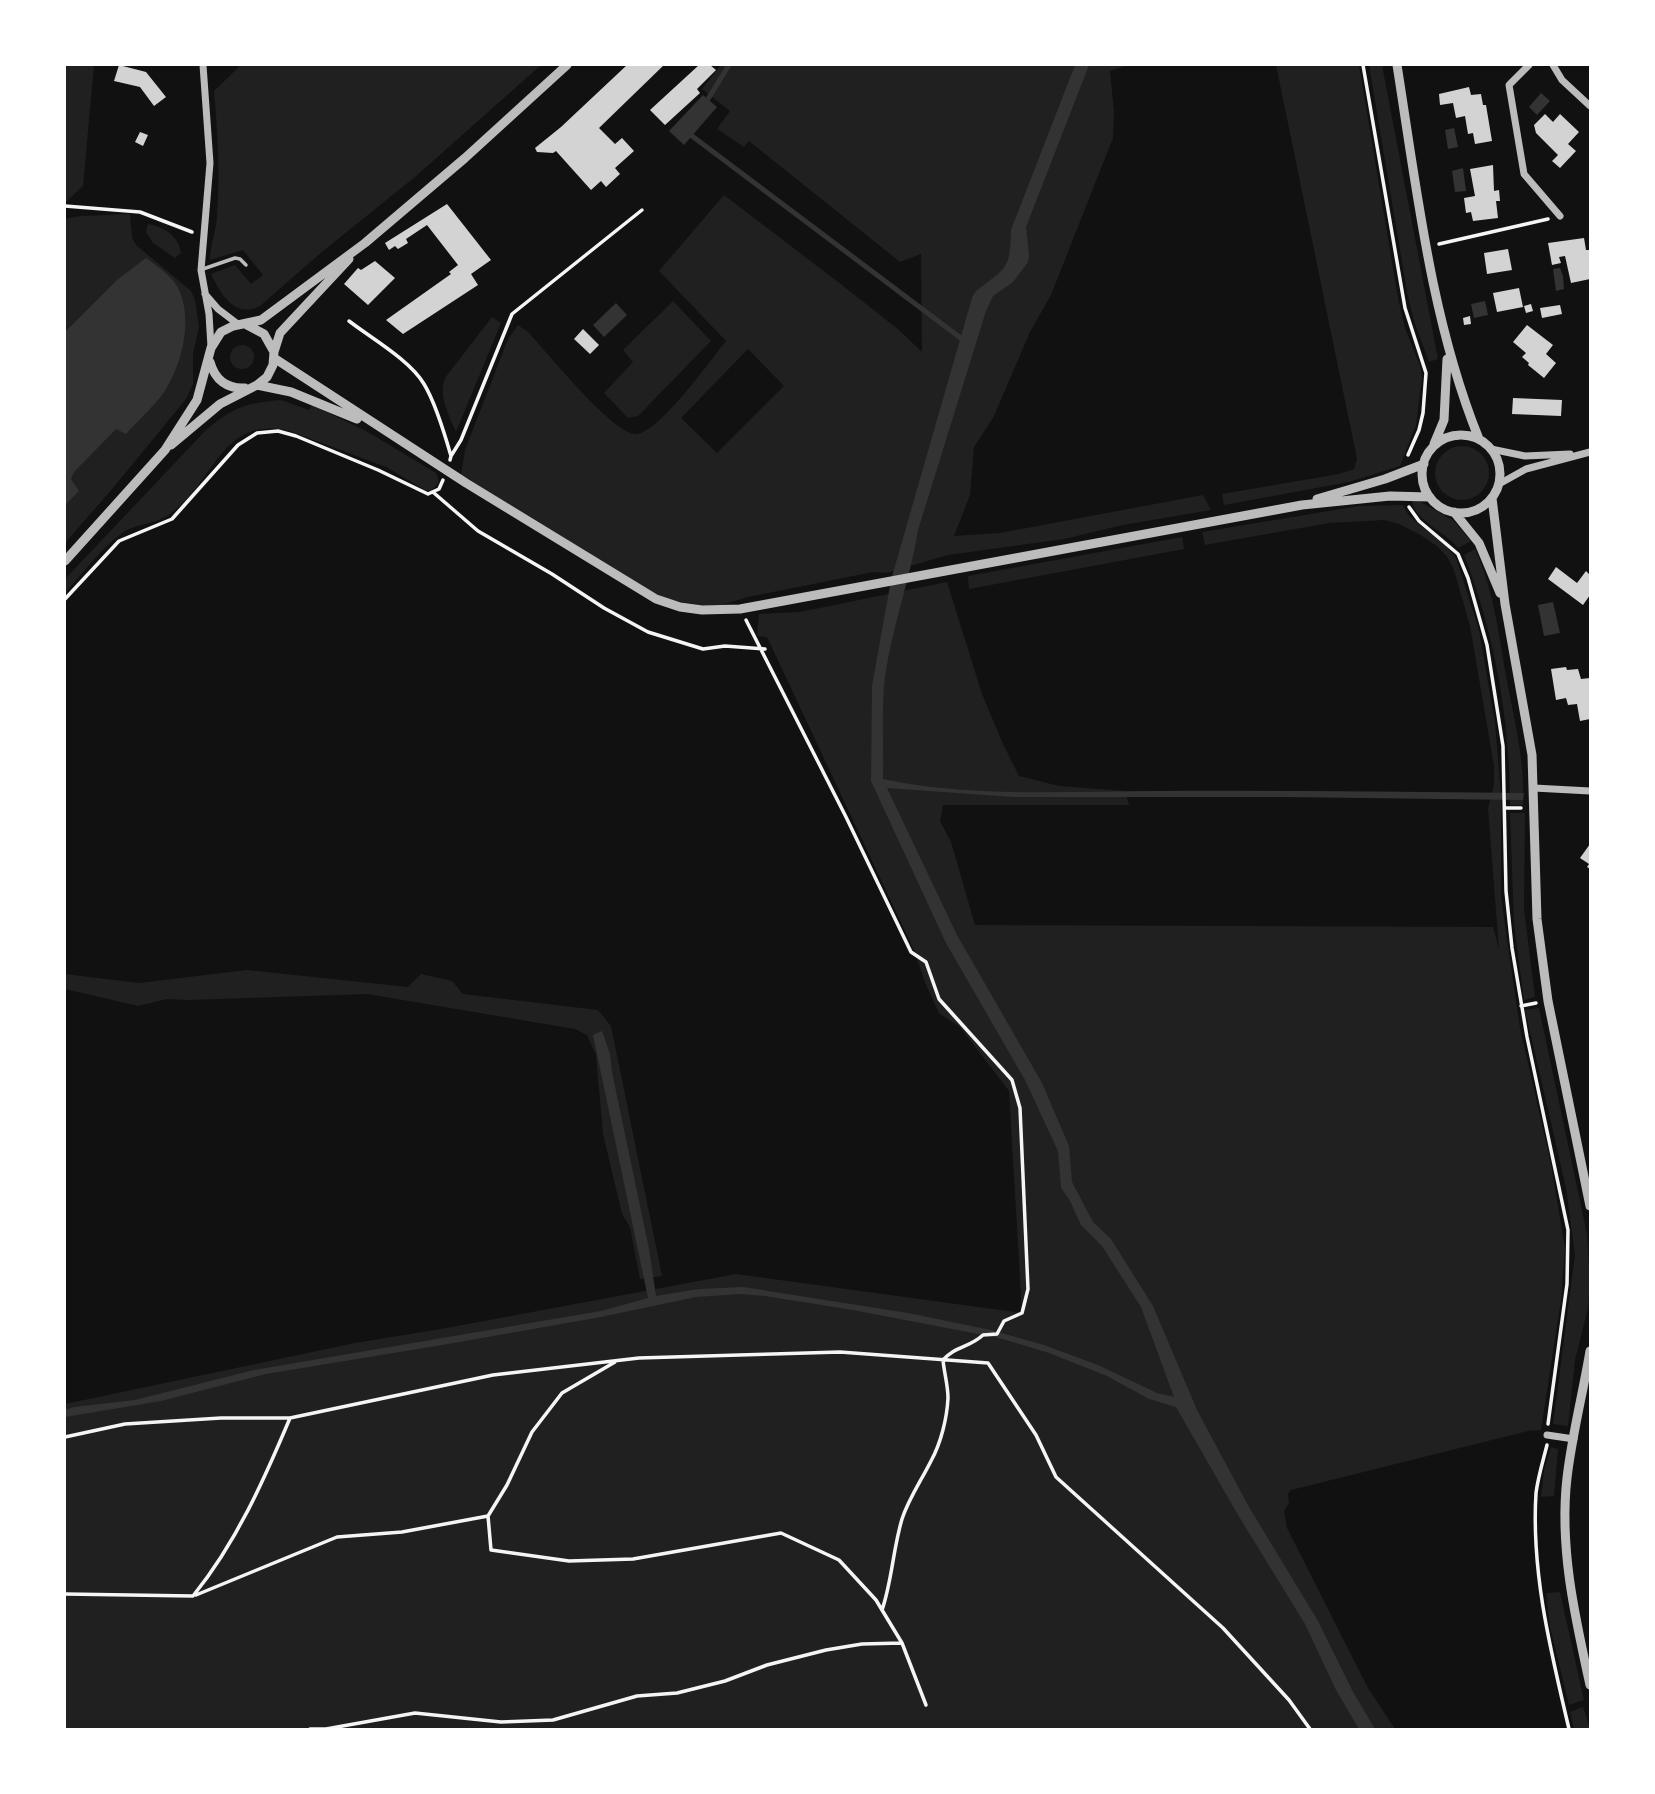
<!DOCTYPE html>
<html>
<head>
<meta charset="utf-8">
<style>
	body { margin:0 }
	#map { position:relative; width:1655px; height:1794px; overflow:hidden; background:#111; font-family:Quicksand,sans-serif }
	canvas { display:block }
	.frame { position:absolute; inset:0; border:66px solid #fff; pointer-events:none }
</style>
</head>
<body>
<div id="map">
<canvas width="1655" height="1794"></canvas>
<div class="frame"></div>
</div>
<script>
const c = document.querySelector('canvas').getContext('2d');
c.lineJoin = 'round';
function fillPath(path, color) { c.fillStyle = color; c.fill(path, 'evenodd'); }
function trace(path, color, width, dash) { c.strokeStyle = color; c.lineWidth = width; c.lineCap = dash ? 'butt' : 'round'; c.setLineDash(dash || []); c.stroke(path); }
const green = new Path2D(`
	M65 65H94L83 186 65 203Z
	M241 65H541L415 177 323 251 260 306C234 319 221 294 211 274L235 265 251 284 263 275 243 250 210 260C210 245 216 232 217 217 220 175 218 134 214 91Z
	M721 65H1128L1110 71 1114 112 1113 138 1051 295 1030 332 993 418 974 447 970 495 954 536 1000 533 1203 495 1211 510 1123 525 1064 539 948 555 886 573 873 572 748 597 721 605 704 606 665 599 645 588 461 475 465 450 508 339 518 325 528 332C546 351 615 437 637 434 660 431 710 361 726 341L659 271 724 195 842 285 899 330 922 352 921 254 900 262 749 141 744 147 717 129 730 111 702 89ZM748 349 784 386 717 453 681 418Z
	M1276 65H1359L1398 298 1405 328 1420 366 1422 377 1416 425 1400 466 1349 482 1224 505 1222 494 1339 474 1354 469 1357 459Z
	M1369 65H1382L1438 359 1429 362 1414 321 1407 292Z
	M130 214 132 237 136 245 191 291 195 300 199 327 193 354V384L186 399 113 488 65 543V219L81 216Z
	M148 224C164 227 179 236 181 253L175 258 153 243 146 232Z
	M673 301 711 341 638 416 628 418 604 393 633 362 623 350Z
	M492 317 501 323 456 432C449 415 438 396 445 378Z
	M230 357a12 12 0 1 1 24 0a12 12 0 1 1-24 0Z
	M281 400 309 410 312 405 366 431 436 473 439 482 431 491 425 490 386 467 290 431C220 415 215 483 170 514 157 524 139 523 125 531 104 545 82 574 65 593V579L206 430C233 407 246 403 281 400Z
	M1435 473a27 27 0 1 1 54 0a27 27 0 1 1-54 0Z
	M1412 501H1419L1454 521 1471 541 1458 548C1445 531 1417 523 1412 501Z
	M1403 505 1409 516 1447 547 1456 558 1479 630 1495 722 1501 797V895L1507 940 1520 1028 1551 1164 1565 1248 1561 1300 1541 1430 1528 1431 1291 1490 1288 1494 1289 1503 1284 1511 1287 1528 1368 1688 1395 1729H65V1404L355 1343 441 1329 736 1274 1022 1313 1009 1091 960 1027 939 1013 926 985 914 950 767 637 757 636 759 614 800 612 947 582 982 694 1003 744 1019 776 1059 786 1125 791 1129 805H943L940 821 951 842 975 925 1493 927 1499 949 1488 808 1494 785V766L1470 626 1454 570 1448 558 1437 546 1419 534 1399 524 1384 520 1329 523 1205 545 1202 532 1359 506Z
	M1182 537 1184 549 969 589 968 576Z
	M1475 549C1493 588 1499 634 1506 676 1514 719 1525 761 1523 805H1510C1510 721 1495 634 1464 555Z
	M1510 813H1525L1524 909 1535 997 1524 1000 1514 924Z
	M247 970 408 987 421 974 452 981 463 994 598 1010 611 1026 662 1276 640 1279 630 1227 622 1214 603 1134 596 1055 587 1035 575 1029 367 994 188 1000 167 999 138 1006 65 989V974L139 983Z
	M1539 1008 1587 1234 1590 1280 1588 1308 1575 1360 1568 1426 1553 1424 1575 1255 1566 1188 1525 1010Z
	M1551 1447 1558 1449 1554 1496 1541 1497 1544 1470Z
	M1560 1592 1584 1700 1569 1705 1550 1627 1546 1593Z
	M1583 1707 1590 1729H1574L1570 1712Z`);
const water = new Path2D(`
	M1075 65H1089L1026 227 1029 255 1028 262 1013 282 993 296 986 311 918 530C910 580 892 627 885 677 881 710 884 745 883 779 973 798 1067 791 1158 791 1280 790 1402 792 1524 793L1523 800 1283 797H1013L887 788 957 935 1042 1083 1069 1146 1072 1182 1093 1222 1111 1239 1153 1306 1197 1410 1249 1507 1318 1621 1353 1692 1375 1729H1359L1336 1690 1305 1624 1238 1515 1176 1407 1149 1399 1107 1376 1049 1353 999 1338 853 1310 765 1296 740 1294 696 1297 601 1317 448 1344 266 1374 161 1401 65 1417V1410L74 1407 135 1400 254 1370 601 1311 648 1298 593 1035 602 1031 610 1054 612 1072 649 1249 656 1296 699 1289 743 1287 908 1313 991 1330 1044 1345 1098 1365 1157 1393 1174 1397 1141 1307 1102 1246 1081 1225 1069 1199 1061 1188 1058 1151 1025 1080 946 943 871 781 872 686 891 580 972 298 975 292C1006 267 1010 272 1011 230Z
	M1541 93 1550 101 1537 115 1529 107Z
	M703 95 717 107 684 145 669 131Z
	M1454 128 1458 147 1448 149 1445 130Z
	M1463 168 1466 191 1455 192 1452 171Z
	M146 258C158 267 171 275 178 288 193 318 183 361 166 389 156 405 139 419 126 434L116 429 74 472 71 479 79 491 65 505V332L117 280Z
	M1560 268 1563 276 1564 289 1556 291 1553 269Z
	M1485 301 1488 315 1474 318 1471 304Z
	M616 303 627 315 604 337 593 325Z
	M1553 602 1560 633 1544 636 1538 605Z`);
const stream = new Path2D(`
	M708 99 729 65
	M692 136 966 342`);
const building = new Path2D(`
	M119 65 146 72 166 97 154 106 140 87 114 81Z
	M627 65H664L599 128 615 144 622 138 634 151 615 168 620 174 606 187 601 181 591 190 556 151 553 153 537 152 535 148 561 127Z
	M699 65H710L716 70 697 89 700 93 665 125 650 110Z
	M1469 87 1471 95 1481 94 1483 105H1486L1492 141 1475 144 1473 133 1468 134 1465 116 1456 118 1453 103 1440 105 1439 94Z
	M1545 114 1553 122 1560 114 1579 132 1568 144 1576 151 1560 168 1552 161 1558 155 1536 133 1534 125Z
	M140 132 148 135 143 146 135 142Z
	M1493 165 1494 191 1499 190 1500 201H1496L1498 218 1473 221 1471 212 1466 213 1464 198 1475 196 1470 169Z
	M447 204 491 260 471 274 478 285 403 334 386 320 451 274 449 272 458 265 427 225 406 239 408 243 398 249 395 246 389 250 385 243Z
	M1584 238 1586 250H1589L1590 255V279L1571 283 1565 256 1559 257 1561 263 1552 265 1548 243Z
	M1508 249 1512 270 1487 274 1484 253Z
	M375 261 395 278 368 305 344 284 358 268 361 270Z
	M1519 288 1523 307 1497 312 1493 293Z
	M1531 304 1533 311 1526 313 1524 306Z
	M1560 305 1562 314 1542 318 1540 308Z
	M1470 316 1471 324 1464 325 1463 318Z
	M1527 325 1553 345 1546 354 1556 363 1544 378 1528 365 1529 363 1522 357 1526 353 1513 342Z
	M583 329 599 345 590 354 574 339Z
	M1513 398 1562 400 1561 416 1512 414Z
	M1556 567 1577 583 1586 571 1590 575V595L1583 605 1548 579Z
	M1566 667 1567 670 1578 669 1581 679 1590 678V719L1580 721 1577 704 1568 705 1566 698 1556 700 1551 669Z
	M1590 844V869L1587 867 1589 864 1580 858Z`);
const path = new Path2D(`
	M1363 65 1405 308 1426 373 1423 413 1419 430 1408 455
	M65 206 140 212 192 232
	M1439 244 1548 219
	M349 321C371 338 410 360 424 384 435 402 445 435 451 456L450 460
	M451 456 461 440 512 314 642 210
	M434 493 478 531 552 574 604 608 648 632 703 649 725 646 765 649
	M1409 507 1419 521 1458 554 1468 578 1487 645 1503 746 1506 891 1512 948 1527 1037 1568 1230 1567 1284 1548 1424
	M65 599 119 541 172 519 238 445 257 433 278 431 296 436 378 470 428 494 439 489 443 480
	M746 620 846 817 911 952 926 962 939 999 1012 1080 1020 1108 1028 1289 1022 1313 1004 1321 997 1334 983 1335C969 1348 955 1346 943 1360 944 1372 948 1385 948 1398 947 1418 941 1443 931 1461 921 1481 909 1498 902 1519 893 1549 892 1581 882 1610
	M1505 808H1521
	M1521 1006 1536 1003
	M65 1437 125 1424 221 1418H290
	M1547 1445C1543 1461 1538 1477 1536 1493 1531 1573 1551 1652 1569 1729
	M488 1516 491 1550 569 1561 633 1559 781 1533 839 1560 876 1600 902 1643 926 1705
	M65 1594 193 1596C236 1543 264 1480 290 1418L493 1375 639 1358 840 1352 988 1363 1036 1435 1056 1477 1223 1628 1289 1700 1310 1729
	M196 1595 337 1537 402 1532 488 1516 507 1485 532 1432 562 1393 615 1362
	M310 1729H326L415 1713 501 1722 553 1720 637 1696 677 1693 725 1681 767 1665 826 1650 862 1644 902 1643`);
const service = new Path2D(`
	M203 269 235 258 240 259 246 265`);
const minor = new Path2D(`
	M203 65 210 163 201 270 209 314 211 347
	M1529 65 1509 85 1524 174 1560 216
	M1553 65 1562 80 1590 106
	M205 294 218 309 239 325
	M1491 449 1525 456 1570 454
	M1499 484 1526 469 1590 452
	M1534 788 1590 791
	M1547 1435 1574 1439`);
const tertiary = new Path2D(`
	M1397 65C1417 191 1431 320 1479 439
	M247 325 264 334 273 350
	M274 358 466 483 656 599 680 607 702 610 740 609 1302 505 1390 496 1430 497
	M210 362C215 380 227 389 245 388
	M257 385 291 392 357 419
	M1422 474a39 39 0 1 1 78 0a39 39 0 1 1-78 0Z
	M1434 444 1444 420 1447 359
	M171 445 220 404 257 385 267 377 273 365 274 352 280 333 349 259
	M1492 498 1505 604 1532 755 1537 919 1548 1001 1590 1206
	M1317 499 1385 479 1424 464
	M1454 512 1479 543 1500 593
	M65 561 165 450 197 400 211 348 221 332 233 326 261 320 365 243 465 158 567 65
	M1590 1351C1583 1393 1572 1435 1567 1478 1559 1547 1575 1617 1590 1685`);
fillPath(green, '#202020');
fillPath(water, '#333');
trace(stream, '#333', 5);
fillPath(building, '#d3d3d3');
trace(path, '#f5f5f5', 3.5);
trace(service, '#bcbcbc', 3.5);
trace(minor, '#bcbcbc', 7);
trace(tertiary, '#bcbcbc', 9);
</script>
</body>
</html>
